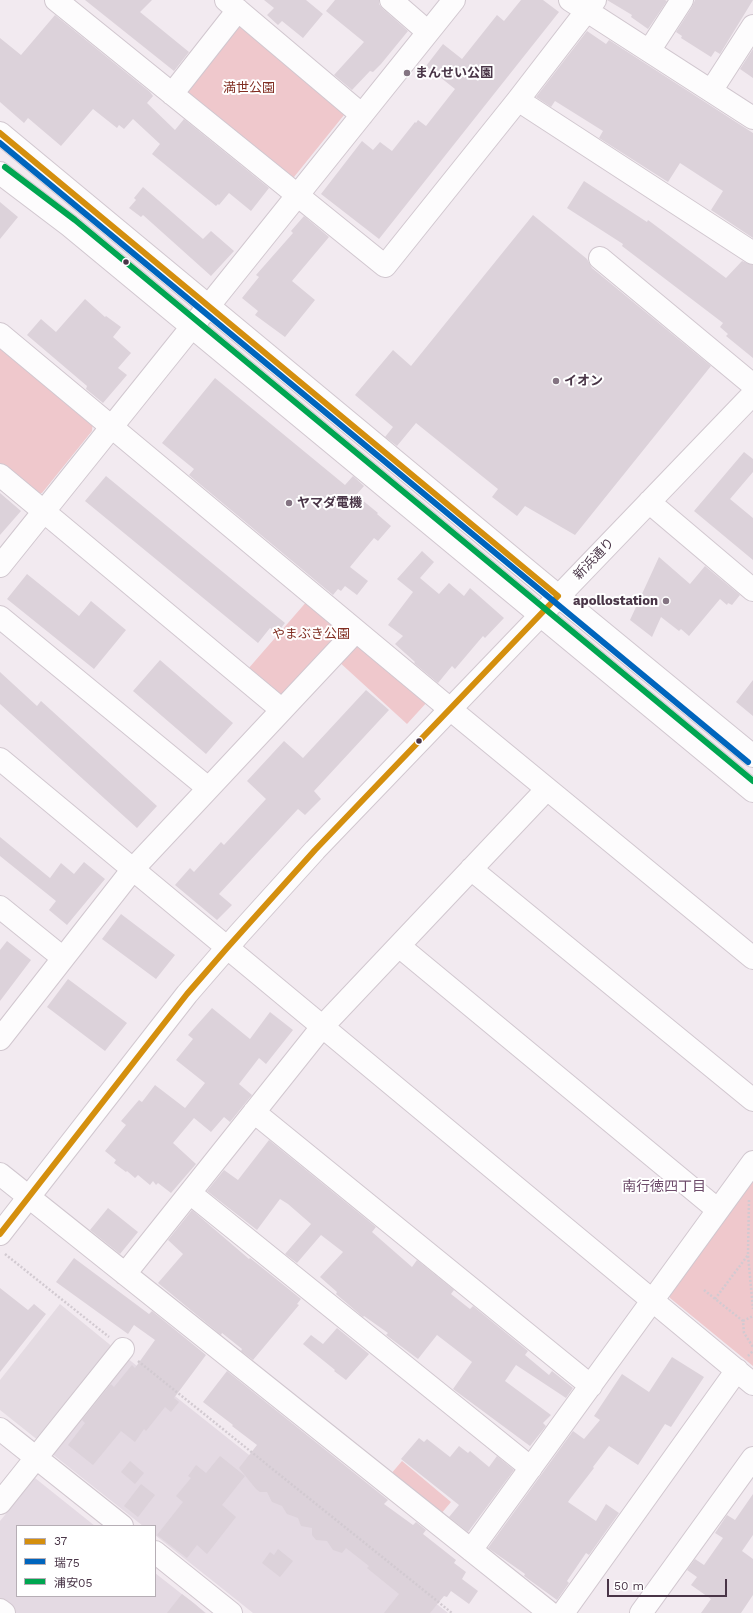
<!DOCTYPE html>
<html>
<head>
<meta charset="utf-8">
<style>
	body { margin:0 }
	#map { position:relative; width:753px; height:1613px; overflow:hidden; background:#f2eaf0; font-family:"Work Sans","Noto Sans JP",sans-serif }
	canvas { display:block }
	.legend { position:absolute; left:16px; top:1525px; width:140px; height:72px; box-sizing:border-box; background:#fff; border:1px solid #b6aeb5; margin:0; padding:5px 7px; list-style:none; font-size:12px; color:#493547 }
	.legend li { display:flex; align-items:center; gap:8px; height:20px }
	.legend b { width:20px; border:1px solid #b6aeb5 }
	.scale { position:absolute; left:607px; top:1579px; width:120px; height:18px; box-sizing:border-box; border:2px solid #493547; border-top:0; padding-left:5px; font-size:12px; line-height:14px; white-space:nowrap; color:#493547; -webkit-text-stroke:3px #fff; paint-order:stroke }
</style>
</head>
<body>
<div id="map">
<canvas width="753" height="1613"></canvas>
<ul class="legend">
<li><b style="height:5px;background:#d48f0e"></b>37</li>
<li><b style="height:5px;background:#0065bd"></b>瑞75</li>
<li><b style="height:5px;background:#00a651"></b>浦安05</li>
</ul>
<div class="scale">50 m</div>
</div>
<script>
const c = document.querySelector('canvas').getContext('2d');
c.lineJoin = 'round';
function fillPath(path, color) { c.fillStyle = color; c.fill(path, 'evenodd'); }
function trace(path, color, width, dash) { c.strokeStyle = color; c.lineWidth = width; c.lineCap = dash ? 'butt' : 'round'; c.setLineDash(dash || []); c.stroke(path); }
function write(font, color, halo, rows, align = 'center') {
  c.font = font + ' "Work Sans","Noto Sans JP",sans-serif'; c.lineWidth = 4; c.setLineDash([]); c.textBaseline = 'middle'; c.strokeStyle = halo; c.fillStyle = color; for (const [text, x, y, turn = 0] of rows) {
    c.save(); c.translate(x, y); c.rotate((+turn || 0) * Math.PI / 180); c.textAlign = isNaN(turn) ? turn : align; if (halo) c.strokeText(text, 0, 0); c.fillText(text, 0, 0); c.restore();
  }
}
const industrial = new Path2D(`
	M127 1358 448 1613H253L155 1535V1526H143L51 1453Z
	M35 1478 95 1526H17V1596H155V1573L206 1613H0V1521Z`);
const green = new Path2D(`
	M235 20 344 108V115L294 177 286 179 183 95Z
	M0 343 93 421 92 431 42 493H34L0 465Z
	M308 600 341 628V636L286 695H278L248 669Z
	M354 642 428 701 407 724 337 660Z
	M753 1174V1366L670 1298 668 1290Z
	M402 1461 451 1502 440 1515 390 1475Z`);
const parking = new Path2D(`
	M60 1304 114 1348 39 1441 0 1410V1380Z`);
const building = new Path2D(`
	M85 0H152L140 12 189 52 174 71Z
	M264 0H306L323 14 303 38 282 21 278 25 267 15 274 8Z
	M335 0H379V4L383 9 408 31 381 64 373 72 370 71 352 90 334 75 364 42 326 11Z
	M521 0H543L559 12 379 239 321 194 362 141 373 150 380 142 392 151 415 122 416 123 418 120 426 126 455 89 426 66 443 44 462 59 497 15 504 21Z
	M607 0H665L667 1 648 29 631 17 632 15Z
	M695 0H753L720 54 715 51 711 57 681 38 682 36 676 32 692 7Z
	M55 15 150 92 153 96 147 103 175 130 184 119 269 188 251 211 229 193 219 205 218 204 216 206 152 154 160 144 133 119 124 129 119 125 117 128 93 109 61 146 28 118 24 123 0 102V38L21 55Z
	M587 31 606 44 609 40 753 133V238L711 210 723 191 680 163 668 182 599 138 603 131 555 101 551 107 536 97Z
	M753 49V78L740 69Z
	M584 181 647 222 648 220 726 278 742 261 753 265V358L726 336 728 334 720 327 723 323 622 246 623 244 567 208Z
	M143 187 203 239 211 231 234 251 211 276 143 215 141 217 129 208 136 200 134 198Z
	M0 202 18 217 0 239Z
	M533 215 587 259 592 268 711 366 575 535 525 506 517 516 492 497 498 489 416 423 397 446 385 437 393 427 355 395 393 350 411 366Z
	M304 216 329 237 292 281 315 300 285 337 255 315 258 311 242 298 259 277 256 275 293 233 291 231Z
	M85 299 105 317 106 316 121 327 113 337 131 353 118 368 127 375 103 403 86 389 87 386 27 335 41 319 56 332Z
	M215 378 345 485 353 476 364 486 356 495 378 513 377 514 391 526 378 541 374 538 350 567 368 581 357 595 345 586 341 591 338 589 333 595 189 475 194 469 162 443Z
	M744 452 753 459V472L730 499 753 518V560L694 511Z
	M106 476 285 623 277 633 270 628 258 643 85 501Z
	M0 493 21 511 0 535Z
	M422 551 434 562 420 578 439 594 449 583 464 596 470 588 504 618 485 638 483 636 455 669 452 666 438 683 414 663 415 662 395 644 403 636 388 625 413 592 397 579Z
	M659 557 690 584 705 566 740 595 732 605 728 603 727 605 720 599 689 636 681 629 679 631 661 617 652 637 630 620Z
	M27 574 79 616 91 601 126 630 94 669 7 599Z
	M160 660 233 723 206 754 133 691Z
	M0 672 37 706 41 701 157 806 137 828 0 704Z
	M753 680V716L736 702Z
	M366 690 389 710 314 791 321 799 305 815 298 809 219 894 232 905 217 920 175 885 190 868 194 872 221 842 224 845 266 799 247 781 284 741 303 758Z
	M0 837 50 878 61 863 74 874 84 862 105 879 67 925 49 910 56 901 0 856Z
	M121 914 175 955 156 979 102 939Z
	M7 941 31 960 0 1001V950Z
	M68 979 127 1023 105 1051 47 1007Z
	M212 1008 250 1039 270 1012 293 1030 266 1064 259 1058 239 1084 252 1095 230 1122 224 1117 211 1132 194 1118 173 1143 196 1164 171 1193 158 1183 156 1185 153 1181 150 1185 138 1175 135 1178 127 1171 126 1172 114 1163 116 1160 105 1151 126 1125 121 1121 139 1100 142 1102 155 1085 185 1108 205 1083 176 1060 193 1039 188 1035Z
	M269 1140 376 1227 372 1232 412 1267 417 1260 454 1290 451 1294 470 1309 473 1306 528 1351 525 1355 549 1375 552 1371 573 1388 566 1398 516 1365 505 1381 551 1415 543 1423 546 1426 530 1446 453 1389 472 1362 437 1335 418 1359 386 1335 388 1333 364 1316 363 1317 336 1294 337 1292 320 1277 343 1252 321 1235 297 1263 285 1254 311 1224 288 1204 280 1199 257 1230 207 1191 224 1170 238 1180Z
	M108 1208 138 1232 120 1254 90 1230Z
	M192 1210 249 1259 250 1258 301 1299 297 1304 299 1305 253 1360 241 1351 242 1349 222 1333 221 1335 158 1283 183 1254 168 1240Z
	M74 1258 149 1314 152 1311 206 1355 174 1398 179 1402 171 1412 165 1407 146 1431 144 1429 135 1442 121 1431 93 1465 68 1445 85 1423 82 1420 111 1384 114 1387 132 1365 135 1368 155 1340 134 1325 128 1334 56 1282Z
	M0 1288 28 1310 34 1304 46 1314 0 1372Z
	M337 1328 369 1354 346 1380 334 1371 335 1370 303 1344 311 1335 323 1344Z
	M672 1357 704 1377 671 1427 665 1424 638 1465 609 1446 593 1467 594 1468 570 1499 568 1502 596 1521 606 1504 619 1513 589 1555 586 1553 567 1581 569 1583 557 1600 524 1576 525 1574 488 1548 573 1431 584 1439 600 1420 594 1416 622 1374 649 1392Z
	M227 1371 388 1500 384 1504 413 1525 416 1522 426 1530 423 1534 456 1560 454 1563 466 1572 462 1579 478 1591 469 1604 451 1591 447 1597 444 1596 430 1613H384L399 1594 367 1568 369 1566 346 1548 342 1553 333 1550 327 1541 316 1540 312 1535V1528L301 1526 298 1518 287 1514 282 1506 272 1502 267 1492H260L256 1489 239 1468 257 1445 232 1426 233 1425 203 1402Z
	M419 1438 424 1442 427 1439 450 1457 459 1446 468 1453 470 1451 489 1467 497 1456 514 1470 468 1532 449 1517 459 1505 401 1459Z
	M220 1456 245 1476 222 1505 236 1517 207 1554 197 1545 187 1558 157 1535 183 1502 176 1496 191 1478 188 1476 196 1465 206 1473Z
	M130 1461 144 1473 135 1484 121 1472Z
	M141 1484 155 1495 138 1517 124 1506Z
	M753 1494V1535L742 1551 753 1559V1595L741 1613H701L711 1599 691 1585 697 1577 687 1570 695 1559 704 1565 723 1538 715 1533 727 1515 735 1520Z
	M278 1549 293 1561 280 1577 262 1563 270 1552 274 1555Z
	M182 1594 195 1604 205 1613H167Z`);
const path = new Path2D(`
	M749 1200 748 1255 753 1309
	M5 1254 109 1337
	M704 1290 743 1321 744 1333 753 1347
	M715 1299 748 1255
	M743 1321 753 1316
	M748 1356 753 1351
	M138 1361 452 1613`);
const minor = new Path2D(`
	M56 0 385 266 518 100 595 0
	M226 0 362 115
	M391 0 428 32
	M570 0 753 118
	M649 51 682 0
	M711 91 753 26
	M172 94 238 10
	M518 100 753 253
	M0 133 540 581 753 756
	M0 173 70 226 753 791
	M600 258 753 385
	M0 334 450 709 753 958
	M0 475 282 710
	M649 502 753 590
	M0 566 454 0
	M0 617 208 788
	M0 759 753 1384
	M471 869 753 1100
	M0 907 63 958
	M399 946 718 1210
	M0 1039 133 869 356 631
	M254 1112 591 1386
	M0 1174 550 1613
	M190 1193 531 1468
	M0 1234 187 994 239 934 315 850 753 394
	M125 1274 322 1027 547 789
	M0 1429 122 1526
	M0 1503 123 1349
	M471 1550 753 1162
	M155 1552 231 1613
	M0 1610 4 1613
	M563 1613 737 1370
	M641 1613 753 1458`);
const bus1 = new Path2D(`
	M0 133 558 596 315 850 227 948 187 994 0 1234`);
const bus2 = new Path2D(`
	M0 143 748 762`);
const bus3 = new Path2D(`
	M5 167 75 220 753 781`);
const markers = [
	[407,73,4,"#847482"],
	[126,262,3.5,"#493547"],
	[556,381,4,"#847482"],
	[289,503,4,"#847482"],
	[666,601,4,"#847482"],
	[419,741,3.5,"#493547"]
];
const poiNames = [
	["まんせい公園",415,73],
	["イオン",564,381],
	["ヤマダ電機",297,503],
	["apollostation",658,601,"right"]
];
const parkNames = [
	["満世公園",249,88],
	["やまぶき公園",311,634]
];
const streetNames = [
	["新浜通り",594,559,-46]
];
const neighbourhoodNames = [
	["南行徳四丁目",664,1187]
];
fillPath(industrial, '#e4dae3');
fillPath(green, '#efc8cc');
fillPath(parking, '#e4dbe2');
fillPath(building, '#dcd2da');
trace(minor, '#d1c7cf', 24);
trace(path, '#d2cad1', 2.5, [2, 2]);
trace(minor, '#fdfcfd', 22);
trace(bus1, '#d48f0e', 6);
trace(bus2, '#0065bd', 6);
trace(bus3, '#00a651', 6);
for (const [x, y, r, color] of markers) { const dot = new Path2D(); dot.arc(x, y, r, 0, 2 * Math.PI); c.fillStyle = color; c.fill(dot); trace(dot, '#fff', 1.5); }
write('bold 13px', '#493547', '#fff', poiNames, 'left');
write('13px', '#812e22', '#fff', parkNames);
write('13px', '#493547', '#fff', streetNames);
write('14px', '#6d4b6a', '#fff', neighbourhoodNames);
</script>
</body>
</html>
